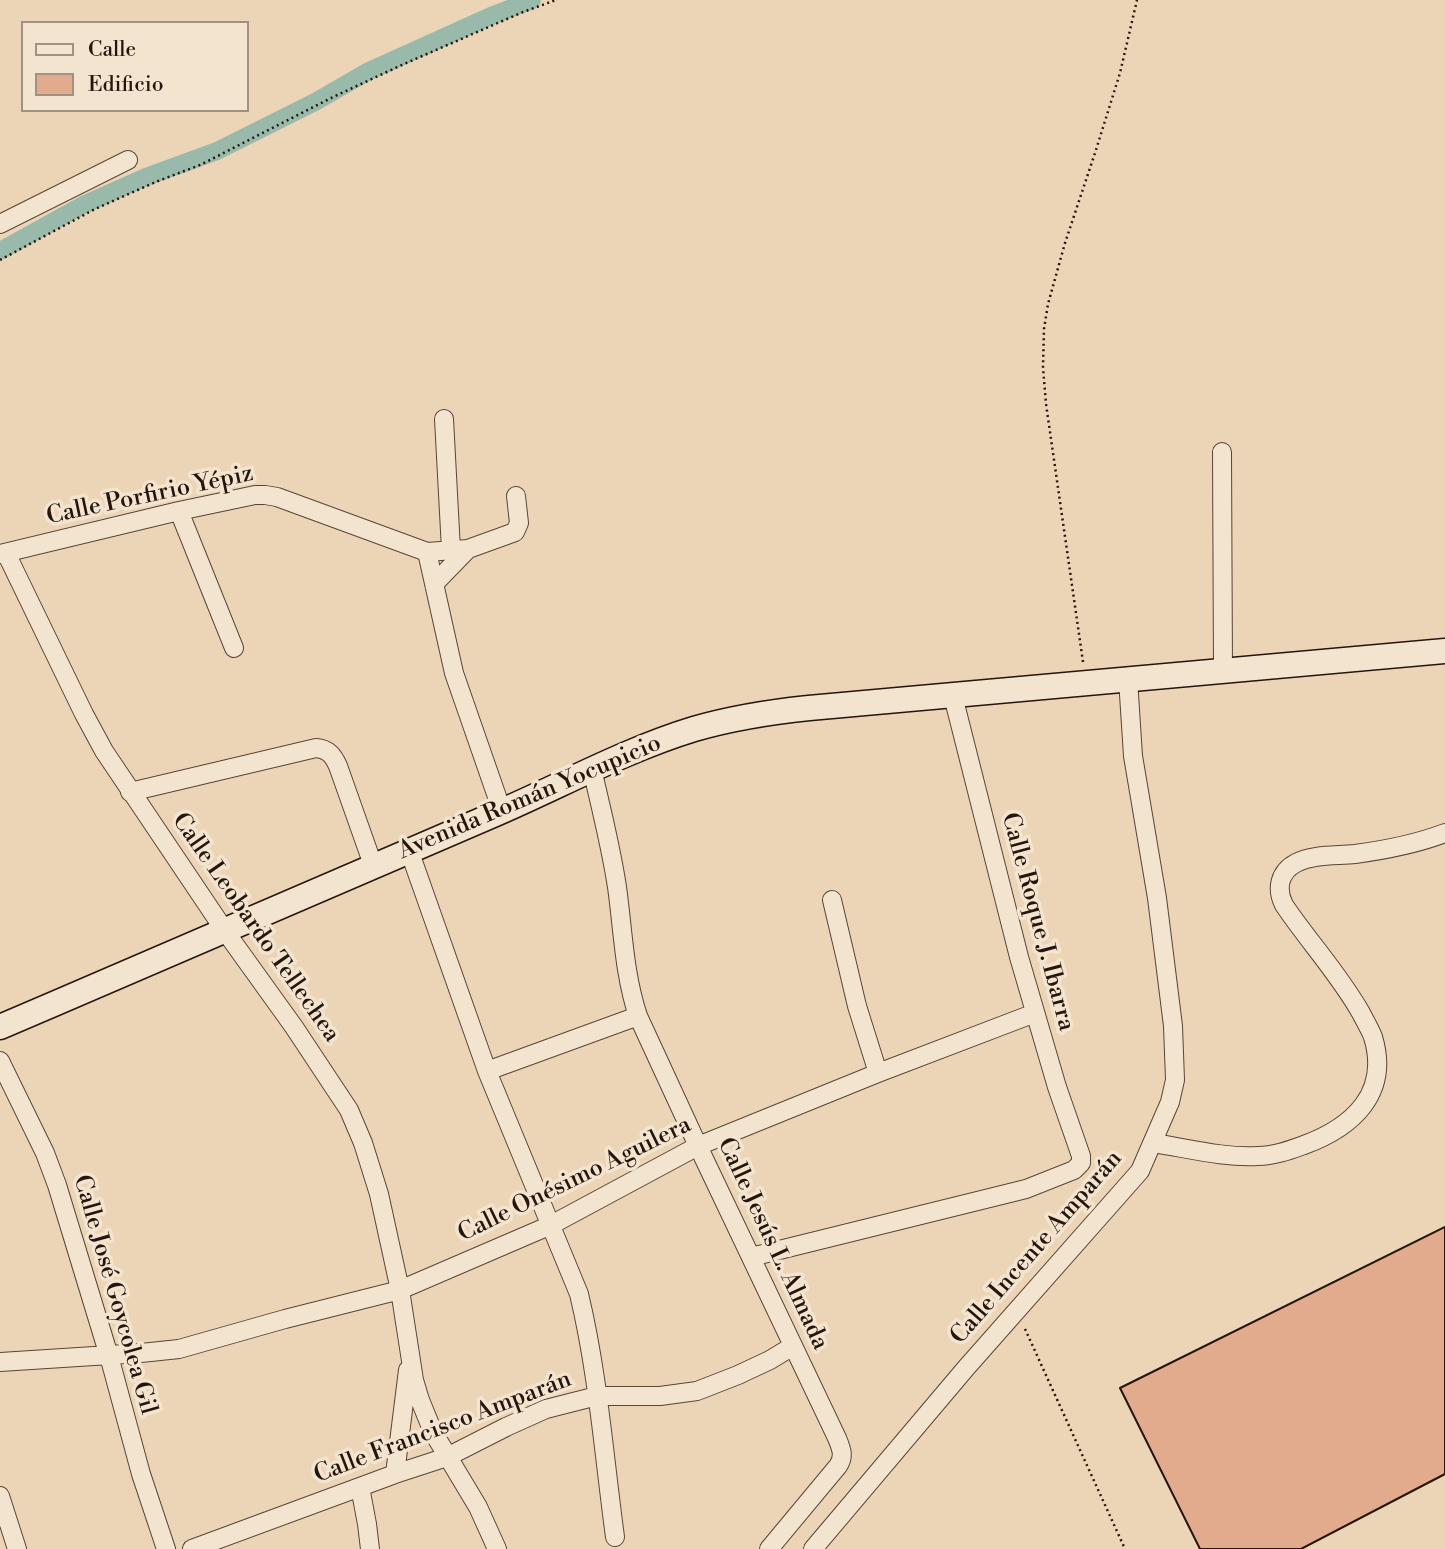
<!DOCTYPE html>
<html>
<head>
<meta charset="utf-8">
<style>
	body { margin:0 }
	#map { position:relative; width:1445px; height:1549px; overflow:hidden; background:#ecd5b6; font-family:"Libre Bodoni",serif }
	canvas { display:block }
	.legend { position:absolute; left:21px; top:21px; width:228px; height:91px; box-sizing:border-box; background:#f3e4d0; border:2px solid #a19182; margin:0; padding:9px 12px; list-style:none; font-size:21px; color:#25150d }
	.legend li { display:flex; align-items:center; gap:14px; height:35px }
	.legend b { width:35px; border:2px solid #a19182 }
</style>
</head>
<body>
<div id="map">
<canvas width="1445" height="1549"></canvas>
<ul class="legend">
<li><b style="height:9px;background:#f3e4d0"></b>Calle</li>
<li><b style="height:19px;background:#e3ab8e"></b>Edificio</li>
</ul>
</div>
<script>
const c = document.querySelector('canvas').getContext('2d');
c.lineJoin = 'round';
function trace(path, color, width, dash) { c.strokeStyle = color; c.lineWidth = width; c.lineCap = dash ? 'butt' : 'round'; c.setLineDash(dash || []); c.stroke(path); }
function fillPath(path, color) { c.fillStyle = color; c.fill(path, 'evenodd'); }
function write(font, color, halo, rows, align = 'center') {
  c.font = font + ' "Libre Bodoni",serif'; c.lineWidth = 7; c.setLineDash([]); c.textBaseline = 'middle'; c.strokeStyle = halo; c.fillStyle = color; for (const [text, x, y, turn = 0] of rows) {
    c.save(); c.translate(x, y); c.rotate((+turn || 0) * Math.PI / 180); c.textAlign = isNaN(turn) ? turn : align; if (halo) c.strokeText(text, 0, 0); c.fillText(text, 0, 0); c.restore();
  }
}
const canal = new Path2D(`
	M0 251 83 205 146 177 217 151 315 102 367 72 491 16 532 0`);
const building = new Path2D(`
	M1445 1227V1474L1301 1549H1200L1120 1388Z`);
const path = new Path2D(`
	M0 260 95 209 158 181 200 165 333 97 404 64 523 12 556 0
	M1083 662 1046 404 1043 367 1044 329 1048 304 1065 243 1095 153 1120 73 1137 0
	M1025 1329 1125 1549`);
const street = new Path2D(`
	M0 224 128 160
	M444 419 451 550
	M1222 452 1223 671
	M179 511 234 648
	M427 552 454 673 502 811
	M6 553 84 714 104 751 225 931 294 1027 349 1110 363 1143 379 1194 400 1290 414 1380 420 1400 433 1432 478 1507 497 1549
	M0 554 179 511 255 495H265L277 497 427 552 468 549 515 532 519 523 516 496
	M434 584 468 549
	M592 769C601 808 611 847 617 887 623 930 624 974 638 1016L698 1146 837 1438C841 1448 845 1456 838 1466L769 1549
	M130 792 316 748C328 749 333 755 338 766L373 865
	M409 850 487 1071 579 1294C598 1373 604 1456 615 1537
	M832 900 857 1006 878 1073
	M0 1061 45 1153 57 1185 109 1356 141 1474 166 1549
	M487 1071 638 1016
	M1153 1143C1187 1148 1223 1158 1258 1156 1274 1156 1290 1150 1304 1145 1353 1127 1390 1093 1373 1037 1370 1029 1365 1021 1361 1013 1339 974 1309 942 1284 905 1276 889 1279 872 1296 863 1313 854 1336 856 1355 854 1385 850 1416 844 1445 833
	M751 1257 1026 1189 1074 1170 1081 1163V1156L1057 1087 1019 957 953 696
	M0 1362 141 1353 179 1349 285 1319 400 1290 551 1225 698 1146 878 1073 1035 1013
	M395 1474 408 1370
	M360 1487 367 1524 370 1549
	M0 1496 17 1549
	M192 1549 395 1474 447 1457 506 1427 546 1409 597 1396H660L697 1391 738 1375 770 1360 793 1346
	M813 1549 966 1368 1140 1171 1170 1102 1175 1080 1173 1026 1157 898 1133 756 1128 679`);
const secondary = new Path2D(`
	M0 1027C162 958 323 887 486 818 555 789 622 751 694 729 732 718 770 712 809 708L1445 651`);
const streetNames = [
	["Calle Porfirio Yépiz",150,496,-12],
	["Avenida Román Yocupicio",530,798,-23],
	["Calle Roque J. Ibarra",1037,922,75],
	["Calle Leobardo Tellechea",255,928,55],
	["Calle Onésimo Aguilera",575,1180,-26],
	["Calle Jesús L. Almada",772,1244,65],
	["Calle Incente Amparán",1037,1248,-49],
	["Calle José Goycolea Gil",114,1295,74],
	["Calle Francisco Amparán",443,1428,-21]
];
trace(canal, '#99b9ab', 18);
fillPath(building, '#e3ab8e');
trace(building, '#25150d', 2);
trace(street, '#574537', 20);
trace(secondary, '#25150d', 27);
trace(path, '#25150d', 2.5, [2, 3.5]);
trace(street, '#f3e4d0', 18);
trace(secondary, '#f3e4d0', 24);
write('24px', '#25150d', '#f3e4d0', streetNames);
</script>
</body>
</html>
